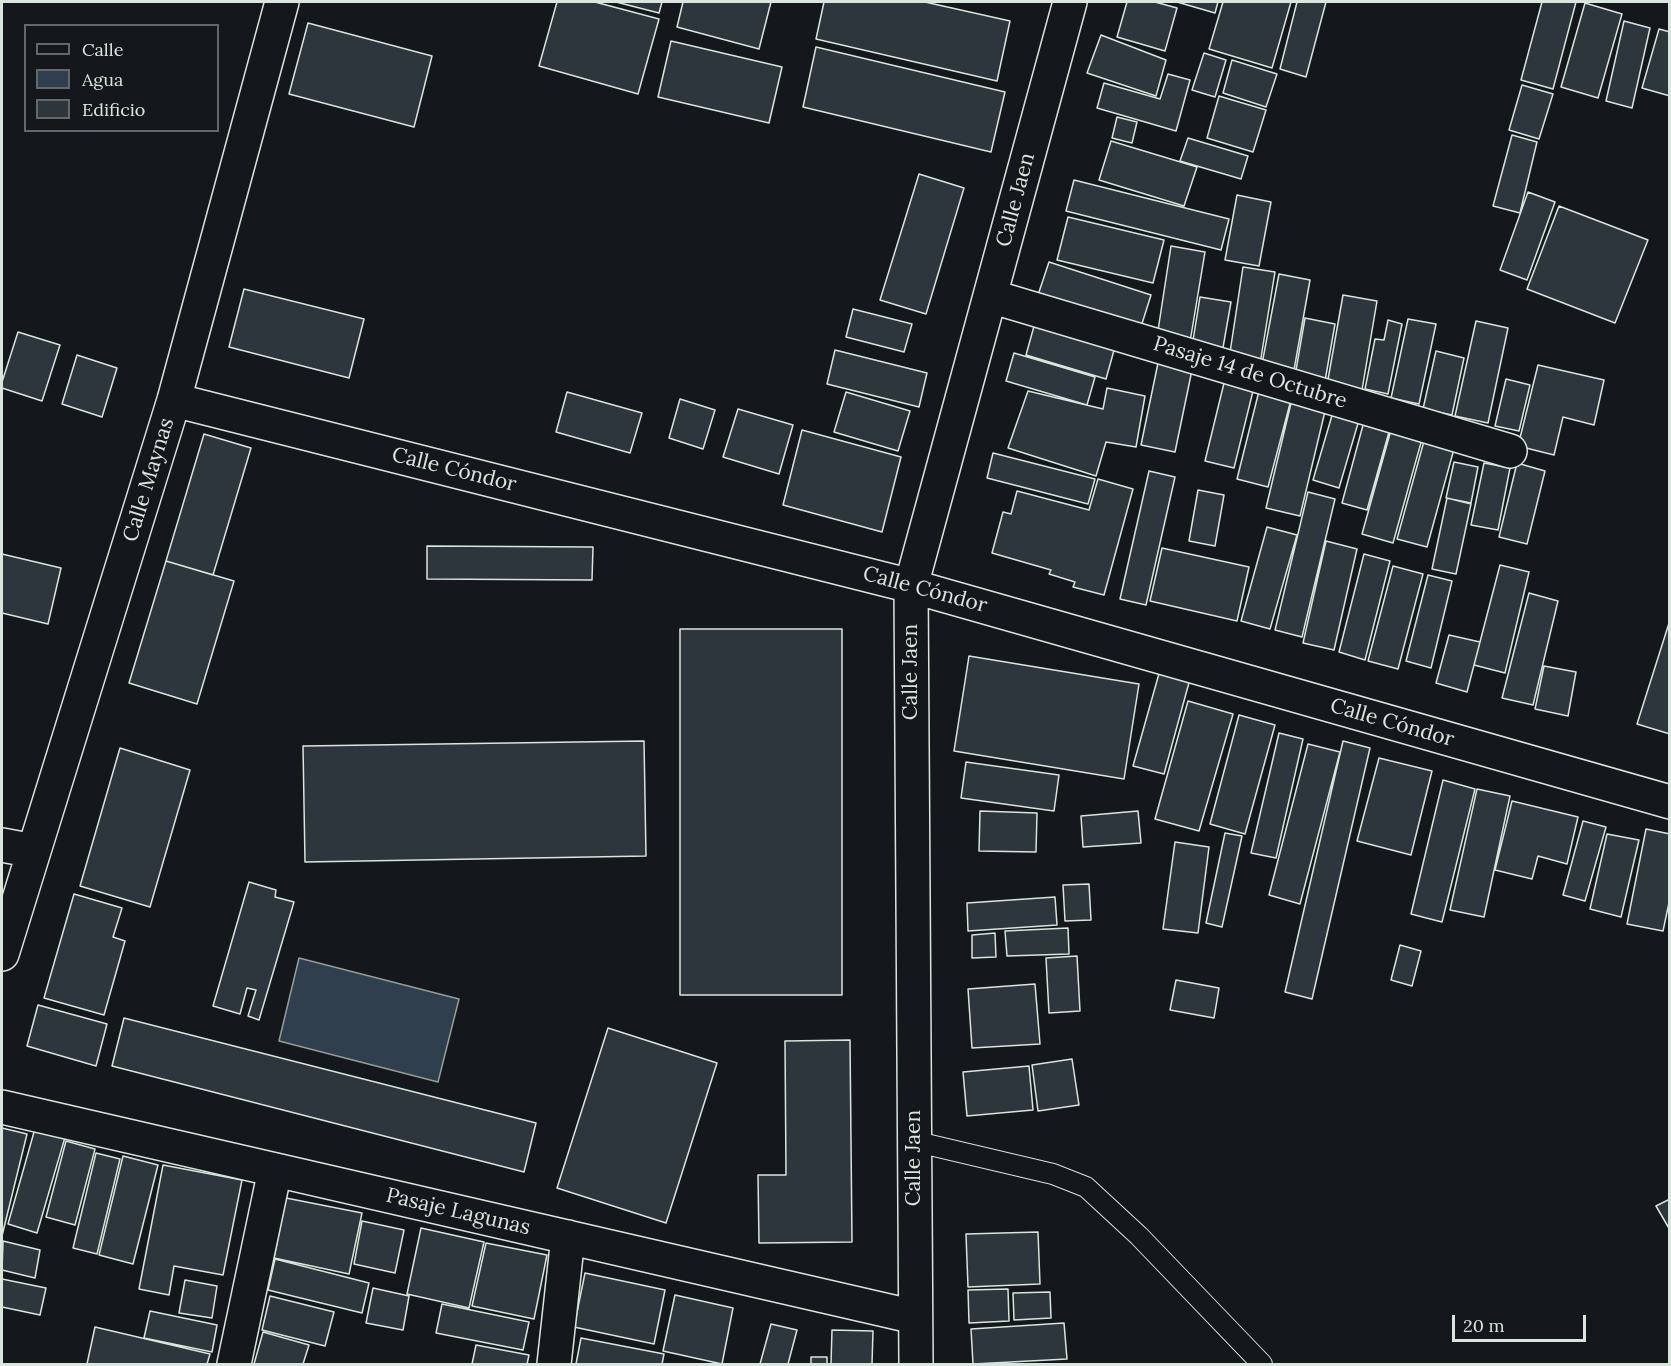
<!DOCTYPE html>
<html>
<head>
<meta charset="utf-8">
<style>
	body { margin:0 }
	#map { position:relative; width:1671px; height:1366px; overflow:hidden; background:#14181c; font-family:Lora,serif }
	canvas { display:block }
	.frame { position:absolute; inset:0; border:3px solid #d8e6dc; pointer-events:none }
	.legend { position:absolute; left:24px; top:24px; width:195px; height:108px; box-sizing:border-box; background:#14181c; border:2px solid #626a69; margin:0; padding:8px 10px; list-style:none; font-size:18px; color:#d8e6dc }
	.legend li { display:flex; align-items:center; gap:12px; height:30px }
	.legend b { width:30px; border:2px solid #626a69 }
	.scale { position:absolute; left:1452px; top:1315px; width:134px; height:27px; box-sizing:border-box; border:3px solid #d8e6dc; border-top:0; padding-left:8px; font-size:18px; line-height:21px; white-space:nowrap; color:#d8e6dc; -webkit-text-stroke:4px #14181c; paint-order:stroke }
</style>
</head>
<body>
<div id="map">
<canvas width="1671" height="1366"></canvas>
<div class="frame"></div>
<ul class="legend">
<li><b style="height:8px;background:#14181c"></b>Calle</li>
<li><b style="height:16px;background:#2f3f4d"></b>Agua</li>
<li><b style="height:16px;background:#2c363c"></b>Edificio</li>
</ul>
<div class="scale">20 m</div>
</div>
<script>
const c = document.querySelector('canvas').getContext('2d');
c.lineJoin = 'round';
function fillPath(path, color) { c.fillStyle = color; c.fill(path, 'evenodd'); }
function trace(path, color, width, dash) { c.strokeStyle = color; c.lineWidth = width; c.lineCap = dash ? 'butt' : 'round'; c.setLineDash(dash || []); c.stroke(path); }
function write(font, color, halo, rows, align = 'center') {
  c.font = font + ' Lora,serif'; c.lineWidth = 4.5; c.setLineDash([]); c.textBaseline = 'middle'; c.strokeStyle = halo; c.fillStyle = color; for (const [text, x, y, turn = 0] of rows) {
    c.save(); c.translate(x, y); c.rotate((+turn || 0) * Math.PI / 180); c.textAlign = isNaN(turn) ? turn : align; if (halo) c.strokeText(text, 0, 0); c.fillText(text, 0, 0); c.restore();
  }
}
const water = new Path2D(`
	M299 958 459 999 438 1082 279 1041Z`);
const building = new Path2D(`
	M557 2H595L659 19 638 94 539 66Z
	M616 2H662L659 13Z
	M683 2H771L759 49 677 27Z
	M824 2H925L1010 21 997 81 816 39Z
	M1127 2H1155L1177 8 1165 51 1117 37Z
	M1177 2H1218L1215 13Z
	M1223 2H1291L1272 68 1209 49Z
	M1297 2H1326L1306 77 1280 69Z
	M1542 2H1576L1553 89 1521 80Z
	M1585 3 1622 14 1598 98 1561 87Z
	M1624 21 1650 28 1632 108 1606 101Z
	M308 23 432 56 414 127 289 94Z
	M1659 29 1670 32V96L1642 88Z
	M1101 35 1166 60 1156 96 1087 73Z
	M671 41 782 67 769 123 658 97Z
	M816 47 1005 92 991 152 803 107Z
	M1204 53 1226 60 1215 97 1192 90Z
	M1232 60 1277 74 1266 107 1223 93Z
	M1168 74 1190 80 1176 131 1097 108 1104 83 1160 99Z
	M1522 85 1553 94 1539 139 1509 130Z
	M1219 96 1266 110 1253 152 1207 138Z
	M1117 117 1137 122 1132 143 1112 138Z
	M1512 135 1537 142 1520 213 1493 206Z
	M1188 138 1248 156 1241 179 1180 161Z
	M1111 141 1197 167 1184 206 1099 180Z
	M919 174 964 188 926 314 880 300Z
	M1074 180 1229 219 1221 250 1066 211Z
	M1528 192 1555 202 1527 280 1500 270Z
	M1237 195 1271 202 1259 266 1225 260Z
	M1559 206 1648 240 1615 323 1527 289Z
	M1068 217 1164 240 1153 283 1057 260Z
	M1171 246 1205 252 1190 342 1157 337Z
	M1049 262 1151 295 1140 330 1038 295Z
	M1243 267 1275 272 1260 364 1229 359Z
	M1279 274 1310 280 1294 370 1262 364Z
	M244 289 364 319 349 378 229 347Z
	M1343 295 1377 301 1362 390 1327 385Z
	M1200 297 1231 302 1221 359 1191 353Z
	M853 309 912 324 904 352 846 337Z
	M1305 318 1335 324 1325 381 1295 376Z
	M1036 319 1116 343 1106 379 1026 355Z
	M1408 319 1436 324 1419 404 1391 398Z
	M1388 320 1402 324 1388 394 1365 389 1375 339 1384 340Z
	M1476 321 1508 328 1488 423 1455 416Z
	M18 332 60 345 42 401 2 388V382Z
	M835 350 927 373 919 407 827 384Z
	M1436 351 1464 358 1452 415 1423 409Z
	M1014 353 1095 377 1087 405 1006 381Z
	M77 355 117 368 102 417 62 404Z
	M1158 363 1192 370 1175 452 1141 445Z
	M1538 365 1604 380 1594 425 1563 417 1554 455 1518 446Z
	M1506 379 1530 385 1519 431 1495 426Z
	M1224 383 1253 391 1234 468 1205 461Z
	M1260 387 1292 396 1268 487 1237 479Z
	M1107 388 1145 396 1136 447 1106 442 1096 476 1008 448 1028 391 1103 409Z
	M567 392 642 413 630 453 556 432Z
	M846 392 910 411 898 451 834 432Z
	M680 399 715 410 703 449 669 438Z
	M1292 399 1326 407 1300 516 1266 508Z
	M738 409 793 425 779 474 723 457Z
	M1333 412 1359 420 1339 488 1313 480Z
	M1363 425 1389 432 1367 510 1342 503Z
	M802 430 901 457 882 532 783 505Z
	M1391 430 1422 439 1393 543 1362 534Z
	M204 434 251 448 213 575 166 561Z
	M1424 441 1454 449 1427 547 1397 539Z
	M993 453 1095 479 1088 504 987 478Z
	M1454 462 1478 467 1471 503 1446 498Z
	M1484 463 1510 468 1498 530 1471 525Z
	M1517 463 1545 471 1527 544 1499 537Z
	M1149 471 1175 477 1146 605 1120 599Z
	M1098 479 1133 489 1104 595 1073 587 1075 582 1049 574 1051 570 992 553 1003 512 1011 514 1017 491 1089 510Z
	M1198 490 1224 495 1215 546 1189 541Z
	M1308 492 1335 499 1302 637 1275 630Z
	M1447 498 1471 504 1456 574 1432 569Z
	M1267 527 1297 535 1270 629 1241 621Z
	M1326 541 1357 549 1334 650 1303 643Z
	M427 546 593 547 592 580 427 579Z
	M1162 548 1249 567 1237 621 1150 601Z
	M2 554 61 568 48 624 2 613Z
	M1364 554 1390 561 1365 660 1339 652Z
	M166 561 234 581 197 704 129 683Z
	M1500 565 1529 572 1505 673 1474 665Z
	M1393 566 1423 574 1398 669 1368 661Z
	M1428 575 1452 581 1431 668 1406 661Z
	M1529 593 1558 601 1533 705 1502 698Z
	M1670 620V734L1637 724Z
	M680 629H842V995H680Z
	M1449 635 1480 642 1467 692 1436 683Z
	M969 656 1139 684 1124 779 954 751Z
	M1544 666 1576 672 1568 716 1535 709Z
	M1160 670 1190 679 1164 774 1133 766Z
	M1188 701 1233 714 1199 831 1155 819Z
	M1239 715 1275 725 1245 834 1210 824Z
	M1279 733 1303 739 1276 858 1251 853Z
	M644 741 646 856 305 862 303 746Z
	M1343 741 1370 748 1312 999 1285 992Z
	M1308 744 1340 752 1300 904 1269 895Z
	M120 748 190 770 150 907 80 886Z
	M1379 758 1432 771 1411 855 1357 841Z
	M966 762 1059 775 1054 811 961 798Z
	M1443 780 1475 789 1442 922 1411 914Z
	M1477 789 1510 796 1484 917 1450 910Z
	M1512 801 1578 817 1567 864 1538 856 1532 879 1495 870Z
	M980 811 1037 813 1036 852 979 851Z
	M1138 811 1141 843 1083 847 1081 816Z
	M1583 821 1606 827 1585 901 1563 895Z
	M1646 829 1670 834V898L1663 931 1627 924Z
	M1225 833 1242 836 1222 927 1206 923Z
	M1607 834 1639 840 1621 917 1590 909Z
	M1175 842 1209 847 1198 933 1163 929Z
	M249 882 276 890 275 897 294 902 259 1020 248 1016 256 990 247 988 240 1014 213 1006Z
	M1089 884 1091 920 1065 921 1063 885Z
	M74 894 122 908 113 937 125 941 104 1015 44 998Z
	M1055 897 1057 925 968 931 967 903Z
	M1068 928 1069 954 1007 956 1005 931Z
	M995 933 996 957 972 958V935Z
	M1400 945 1421 951 1412 986 1391 980Z
	M1077 956 1080 1011 1049 1013 1046 958Z
	M1176 980 1219 988 1214 1018 1170 1010Z
	M1035 984 1040 1044 972 1048 968 989Z
	M38 1005 107 1024 96 1066 27 1046Z
	M124 1018 536 1123 524 1172 112 1066Z
	M608 1028 717 1063 666 1223 557 1188Z
	M850 1040 852 1242 759 1243 758 1175H786L785 1041Z
	M1072 1059 1079 1105 1038 1111 1032 1065Z
	M1029 1066 1033 1110 967 1116 963 1072Z
	M36 1125 66 1134 37 1233 8 1224Z
	M2 1128 27 1134 2 1236Z
	M66 1141 95 1149 75 1225 46 1217Z
	M96 1153 120 1159 97 1254 73 1248Z
	M123 1156 158 1165 133 1264 99 1255Z
	M163 1165 242 1180 223 1275 174 1266 169 1295 139 1289Z
	M286 1198 362 1213 349 1274 274 1258Z
	M1670 1199V1230L1656 1206Z
	M362 1221 404 1230 395 1273 354 1264Z
	M421 1228 484 1242 469 1308 407 1294Z
	M1038 1232 1040 1284 968 1287 966 1234Z
	M3 1241 40 1250 35 1278 2 1270Z
	M486 1243 547 1255 534 1319 472 1306Z
	M275 1259 369 1283 362 1313 268 1290Z
	M585 1273 665 1290 654 1344 574 1327Z
	M2 1279 46 1288 40 1315 2 1307Z
	M185 1280 217 1286 212 1318 179 1313Z
	M373 1288 409 1296 403 1330 366 1323Z
	M1008 1289 1009 1321 969 1323 968 1290Z
	M1050 1292 1051 1318 1014 1320 1013 1293Z
	M675 1295 733 1308 722 1364 663 1351Z
	M270 1296 334 1312 325 1346 262 1330Z
	M442 1304 529 1322 523 1350 436 1333Z
	M150 1311 217 1325 212 1352 144 1338Z
	M1064 1323 1067 1359 973 1364 971 1329Z
	M771 1324 797 1330 788 1364H760Z
	M95 1327 210 1354 207 1364H87Z
	M832 1330 873 1331 872 1364H831Z
	M263 1332 309 1345 303 1364H254Z
	M581 1338 664 1354 662 1364H576Z
	M476 1345 529 1355 527 1364H472Z
	M811 1357H827V1364H811Z`);
const lane = new Path2D(`
	M913 1141 1053 1174 1086 1187 1139 1236 1262 1364`);
const street = new Path2D(`
	M990 296 1510 451
	M174 400 911 586 1670 802
	M2 845 34 851
	M2 954 174 400 282 2
	M2 1107 915 1317
	M234 1364 275 1170
	M554 1364 568 1237
	M916 1364 911 586 1070 2`);
const streetNames = [
	["Calle Jaen",1016,200,-75],
	["Pasaje 14 de Octubre",1250,373,17],
	["Calle Cóndor",454,470,14],
	["Calle Maynas",149,480,-73],
	["Calle Cóndor",925,590,15],
	["Calle Jaen",911,672,-90],
	["Calle Cóndor",1392,723,16],
	["Calle Jaen",914,1158,-90],
	["Pasaje Lagunas",458,1212,13]
];
fillPath(water, '#2f3f4d');
trace(water, '#939e99', 1.5);
fillPath(building, '#2c363c');
trace(building, '#d8e6dc', 1.5);
trace(lane, '#d8e6dc', 22);
trace(street, '#d8e6dc', 36);
trace(lane, '#14181c', 20);
trace(street, '#14181c', 33);
write('21px', '#d8e6dc', '#14181c', streetNames);
</script>
</body>
</html>
